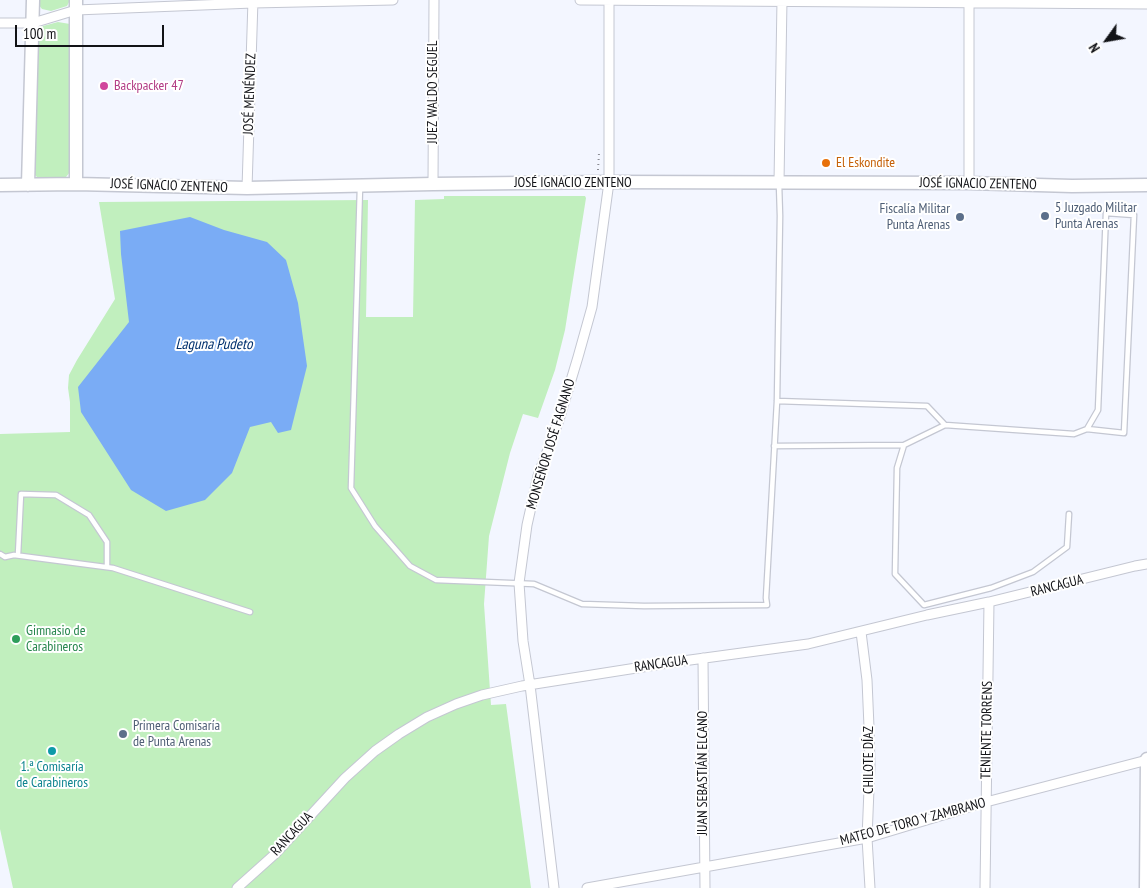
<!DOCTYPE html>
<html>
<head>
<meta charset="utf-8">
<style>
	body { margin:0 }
	#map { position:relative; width:1147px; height:888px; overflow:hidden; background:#f3f6ff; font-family:"PT Sans Narrow",sans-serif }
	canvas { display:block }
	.north { position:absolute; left:1082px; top:15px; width:50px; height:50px; -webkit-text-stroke:4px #fff; paint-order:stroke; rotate:238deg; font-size:14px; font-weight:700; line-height:20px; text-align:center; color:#121317 }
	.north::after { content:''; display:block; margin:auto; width:18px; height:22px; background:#121317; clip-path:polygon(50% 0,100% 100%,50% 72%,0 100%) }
	.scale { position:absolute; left:15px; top:25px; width:149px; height:22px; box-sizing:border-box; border:2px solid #121317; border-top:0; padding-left:6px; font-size:15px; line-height:18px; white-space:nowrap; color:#121317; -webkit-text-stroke:4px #fff; paint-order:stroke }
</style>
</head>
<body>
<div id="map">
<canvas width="1147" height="888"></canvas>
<div class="north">N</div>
<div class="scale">100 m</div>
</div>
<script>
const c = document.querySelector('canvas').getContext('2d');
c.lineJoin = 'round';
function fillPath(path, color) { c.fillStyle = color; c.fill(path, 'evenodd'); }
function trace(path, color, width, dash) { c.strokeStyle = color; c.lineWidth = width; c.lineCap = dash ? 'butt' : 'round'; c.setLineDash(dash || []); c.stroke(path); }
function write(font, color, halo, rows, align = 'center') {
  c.font = font + ' "PT Sans Narrow",sans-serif'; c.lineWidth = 4; c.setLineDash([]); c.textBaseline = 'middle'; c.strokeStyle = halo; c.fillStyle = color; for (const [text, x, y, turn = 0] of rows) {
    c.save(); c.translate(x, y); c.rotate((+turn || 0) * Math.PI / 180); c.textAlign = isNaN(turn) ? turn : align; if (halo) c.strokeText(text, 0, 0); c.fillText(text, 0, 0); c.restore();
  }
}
const green = new Path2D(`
	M36 0H70L67 6 51 11 42 9 36 2Z
	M58 22 70 24V172L66 177 38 178 32 172 36 36 43 26Z
	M444 196H585L586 198 565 330 555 370 538 418 523 414 510 453 489 536 484 604 491 705 506 704 531 888H13L0 829V434L70 432V402L68 388 69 375 77 360 115 299 99 202 368 200 366 317H413L415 200 444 199Z`);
const water = new Path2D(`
	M190 217 224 230 267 242 286 260 298 303 307 366 291 430 278 433 271 422 250 427 232 473 205 500 166 511 131 490 81 412 78 387 129 322 121 254 120 231Z`);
const path = new Path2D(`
	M598 170 599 153`);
const lane = new Path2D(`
	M360 187 351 488 375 526 410 566 436 580 534 584 582 604 644 606 767 605 766 598 777 401 780 216 779 184
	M777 401 927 406 945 425 1074 434 1087 429 1098 410 1106 213 1134 215 1124 433 1087 429
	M904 445 897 468 895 574 924 605 991 588 1033 572 1067 547 1069 514
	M774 446 904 445 945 425
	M0 554 5 557 14 555 113 568 250 612
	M18 555 21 494 56 495 89 515 107 542V567`);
const street = new Path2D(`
	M580 0 1147 4
	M0 23H33L76 10 253 3 393 0
	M779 182 782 0
	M969 183V0
	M433 184 434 0
	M247 188 253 0
	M861 632 867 680 869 727 870 765 867 838 870 888
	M703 658 705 888
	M237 888 275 854 345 778 375 751 399 734 427 717 456 704 482 695 522 686 668 663 808 644 927 615 989 602 1135 566 1147 564
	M554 888 530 685 523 641 519 583 527 525 538 476 559 420 578 357 592 307 609 182V0
	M587 888 867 838 986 802 1147 760
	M985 888 989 602`);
const secondary = new Path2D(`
	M76 0V184
	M0 185 76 184 247 188 433 184 609 182 969 183 1072 186 1147 185
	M28 185 33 0
	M1146 888 1147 759`);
const markers = [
	[104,86,5,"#d1479c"],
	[826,163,5,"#e8710a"],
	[1045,216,5,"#5c6f8a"],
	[960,217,5,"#5c6f8a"],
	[16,639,5,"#2e9e5b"],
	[123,734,5,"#5c6f8a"],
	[52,751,5,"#0f9aa8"]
];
const hotelNames = [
	["Backpacker 47",114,86]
];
const streetNames = [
	["JUEZ WALDO SEGUEL",433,92,-90],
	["JOSÉ MENÉNDEZ",250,94,-88],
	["JOSÉ IGNACIO ZENTENO",573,183],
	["JOSÉ IGNACIO ZENTENO",978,184,1],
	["JOSÉ IGNACIO ZENTENO",169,186,2],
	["MONSEÑOR JOSÉ FAGNANO",551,444,-73],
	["RANCAGUA",1057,586,-14],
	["RANCAGUA",661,664,-8],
	["TENIENTE TORRENS",987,730,-89],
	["CHILOTE DÍAZ",869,760,-90],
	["JUAN SEBASTIÁN ELCANO",703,773,-90],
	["MATEO DE TORO Y ZAMBRANO",913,822,-15],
	["RANCAGUA",292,834,-47]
];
const foodNames = [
	["El Eskondite",836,163]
];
const serviceNames = [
	["5 Juzgado Militar",1055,208],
	["Punta Arenas",1055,224],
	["Fiscalía Militar",950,209,"right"],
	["Punta Arenas",950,225,"right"],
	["Primera Comisaría",133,726],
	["de Punta Arenas",133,742]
];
const leisureNames = [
	["Gimnasio de",26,631],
	["Carabineros",26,647]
];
const cultureNames = [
	["1.ª Comisaría",52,767],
	["de Carabineros",52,783]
];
const waterNames = [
	["Laguna Pudeto",214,345]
];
fillPath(green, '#c1efbe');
fillPath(water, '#7aacf5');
trace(lane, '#c4c7d2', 7);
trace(street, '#c4c7d2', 11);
trace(secondary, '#c4c7d2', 15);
trace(path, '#8a8c93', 2, [1, 4]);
trace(lane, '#fff', 4.5);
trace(street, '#fff', 9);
trace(secondary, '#fff', 12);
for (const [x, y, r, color] of markers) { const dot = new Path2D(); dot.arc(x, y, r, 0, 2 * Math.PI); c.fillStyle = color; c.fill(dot); trace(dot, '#fff', 2); }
write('14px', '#b23c85', '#fff', hotelNames, 'left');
write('14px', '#121317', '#fff', streetNames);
write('14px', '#c56008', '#fff', foodNames, 'left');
write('14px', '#4e5e75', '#fff', serviceNames, 'left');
write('14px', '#27864d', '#fff', leisureNames, 'left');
write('14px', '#0d838f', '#fff', cultureNames);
write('italic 15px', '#00306e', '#fff', waterNames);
</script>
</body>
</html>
